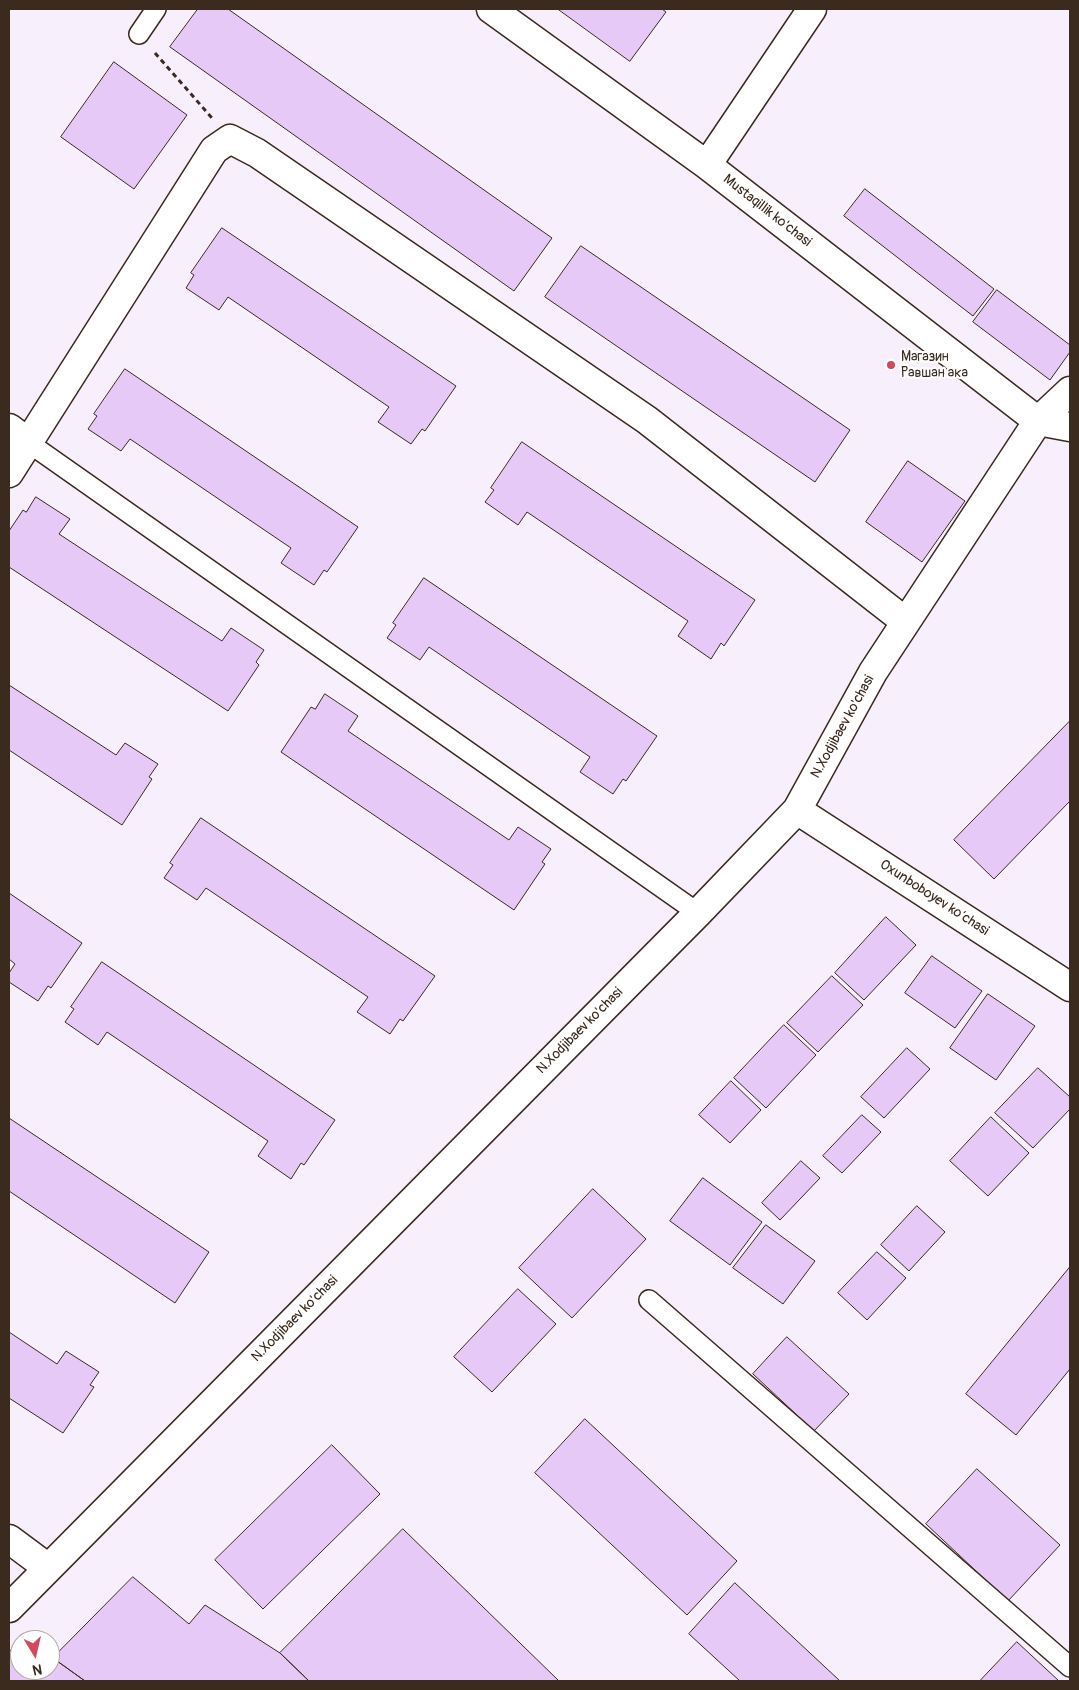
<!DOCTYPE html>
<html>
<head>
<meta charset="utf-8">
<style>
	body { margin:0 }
	#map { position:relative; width:1079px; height:1690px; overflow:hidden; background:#f8effd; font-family:Pangolin,sans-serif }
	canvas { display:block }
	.frame { position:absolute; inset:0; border:10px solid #3b2a1e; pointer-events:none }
	.north { position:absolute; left:10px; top:1630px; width:50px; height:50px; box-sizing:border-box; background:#fff; border:1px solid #b1aaa5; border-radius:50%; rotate:171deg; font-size:14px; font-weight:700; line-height:20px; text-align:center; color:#3b2a1e }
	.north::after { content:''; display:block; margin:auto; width:18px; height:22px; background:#d1495b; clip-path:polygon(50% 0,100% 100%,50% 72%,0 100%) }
</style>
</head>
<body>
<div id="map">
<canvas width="1079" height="1690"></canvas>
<div class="frame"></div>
<div class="north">N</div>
</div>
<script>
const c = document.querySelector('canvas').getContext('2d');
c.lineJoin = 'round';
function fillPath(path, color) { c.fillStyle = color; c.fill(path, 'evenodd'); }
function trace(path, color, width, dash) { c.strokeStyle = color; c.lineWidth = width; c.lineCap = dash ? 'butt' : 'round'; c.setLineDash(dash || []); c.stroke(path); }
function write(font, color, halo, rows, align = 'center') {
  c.font = font + ' Pangolin,sans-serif'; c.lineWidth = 4.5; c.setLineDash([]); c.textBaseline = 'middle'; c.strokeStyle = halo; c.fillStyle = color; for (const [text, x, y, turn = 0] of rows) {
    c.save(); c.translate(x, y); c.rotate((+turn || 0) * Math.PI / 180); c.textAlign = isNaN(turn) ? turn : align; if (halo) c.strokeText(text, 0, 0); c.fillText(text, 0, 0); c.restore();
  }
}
const building = new Path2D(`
	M198 9H228L552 238 514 291 170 47Z
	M558 9H662L666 12 630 61Z
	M114 62 187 115 134 189 61 137Z
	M865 189 994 289 973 316 844 216Z
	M222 228 456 386 425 431 422 429 411 444 378 422 389 407 228 297 219 310 186 288 194 275 191 273Z
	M581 246 850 430 815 482 545 297Z
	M997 290 1070 345V352L1050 380 973 322Z
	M125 369 358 527 327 572 324 570 314 585 281 563 291 548 130 439 121 451 88 429 97 416 94 414Z
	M522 442 755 600 724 646 721 643 711 659 678 636 688 621 527 512 518 525 485 502 494 490 491 488Z
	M908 461 965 501 922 562 866 522Z
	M36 497 70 519 59 534 222 641 231 628 264 650 256 662 259 665 228 711 9 567V531L23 510 26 512Z
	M424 578 657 736 626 781 623 779 613 794 580 772 590 757 429 647 420 660 387 638 396 625 393 623Z
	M9 685 116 755 125 743 158 764 149 777 152 779 122 825 9 750Z
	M325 694 358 716 348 731 509 840 518 827 551 849 542 862 545 864 514 910 281 752 311 707 315 709Z
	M1070 721V801L994 879 954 840Z
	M201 818 435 976 403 1021 400 1019 390 1034 357 1012 368 997 206 888 197 900 164 878 173 865 170 863Z
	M9 893 82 943 51 988 48 986 38 1001 9 982V973L15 964 9 959Z
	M886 917 916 945 864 1000 835 973Z
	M932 956 982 991 955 1028 905 993Z
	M102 962 335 1120 304 1165 301 1163 291 1179 258 1156 268 1141 107 1032 98 1045 65 1022 74 1009 71 1007Z
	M832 976 863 1005 818 1052 787 1023Z
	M988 994 1035 1026 996 1080 950 1048Z
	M784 1025 816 1055 766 1108 734 1078Z
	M907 1048 930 1069 884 1118 861 1097Z
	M1038 1068 1070 1097V1109L1033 1148 995 1113Z
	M731 1081 761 1110 730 1143 699 1115Z
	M862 1115 881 1132 842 1173 823 1156Z
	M991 1117 1029 1153 988 1196 950 1161Z
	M9 1118 209 1252 175 1303 9 1191Z
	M801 1161 820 1178 780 1220 762 1203Z
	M703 1178 762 1222 730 1265 670 1221Z
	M593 1189 646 1239 572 1318 519 1268Z
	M917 1206 945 1232 909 1271 881 1245Z
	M766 1225 815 1261 783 1304 733 1268Z
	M877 1252 906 1278 867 1320 838 1293Z
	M1070 1267V1369L1016 1435 966 1394Z
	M518 1289 556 1324 492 1392 454 1357Z
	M9 1332 57 1364 66 1351 99 1372 90 1385 94 1387 63 1433 9 1398Z
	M787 1337 849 1394 814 1431 753 1374Z
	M585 1419 737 1561 687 1615 535 1473Z
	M332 1445 380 1494 263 1609 215 1560Z
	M977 1469 1060 1545 1008 1601 926 1524Z
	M403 1529 559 1681H309L280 1653Z
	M133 1577 189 1624 205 1605 280 1653 309 1681H85L53 1658Z
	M735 1583 840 1681H740L689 1634Z
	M23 1634 30 1640H20V1670H50V1656L85 1681H9V1653Z
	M1017 1642 1059 1681H980Z`);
const path = new Path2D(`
	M155 53 212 118`);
const service = new Path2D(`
	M139 34 156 9
	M29 443 698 913
	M649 1300 1070 1667`);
const minor = new Path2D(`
	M491 9 707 165 1038 421 1070 427
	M707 165 812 9
	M9 428 29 443
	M9 473 214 150 230 139 257 153 647 420 906 622
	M797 810 1070 987
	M9 1539 48 1568
	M9 1608 698 913 797 810 873 672 1038 421 1070 391`);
const markers = [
	[891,365,5,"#d1495b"]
];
const streetNames = [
	["Mustaqillik ko'chasi",767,211,38],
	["N.Xodjibaev ko'chasi",843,727,-61],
	["Oxunboboyev ko‘chasi",934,898,33],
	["N.Xodjibaev ko'chasi",580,1031,-45],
	["N.Xodjibaev ko'chasi",295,1319,-45]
];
const poiNames = [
	["Магазин",901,357],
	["Равшан ака",901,373]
];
fillPath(building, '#e6c9f7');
trace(building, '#3b2a1e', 1);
trace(service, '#3b2a1e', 22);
trace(minor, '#3b2a1e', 31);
trace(path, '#3b2a1e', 3, [5, 4]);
trace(service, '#fff', 19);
trace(minor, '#fff', 28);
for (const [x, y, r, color] of markers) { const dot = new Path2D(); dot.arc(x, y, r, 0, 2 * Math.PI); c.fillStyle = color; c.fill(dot); trace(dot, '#fff', 2); }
write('14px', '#3b2a1e', '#fff', streetNames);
write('14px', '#3b2a1e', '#fff', poiNames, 'left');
</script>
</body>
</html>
